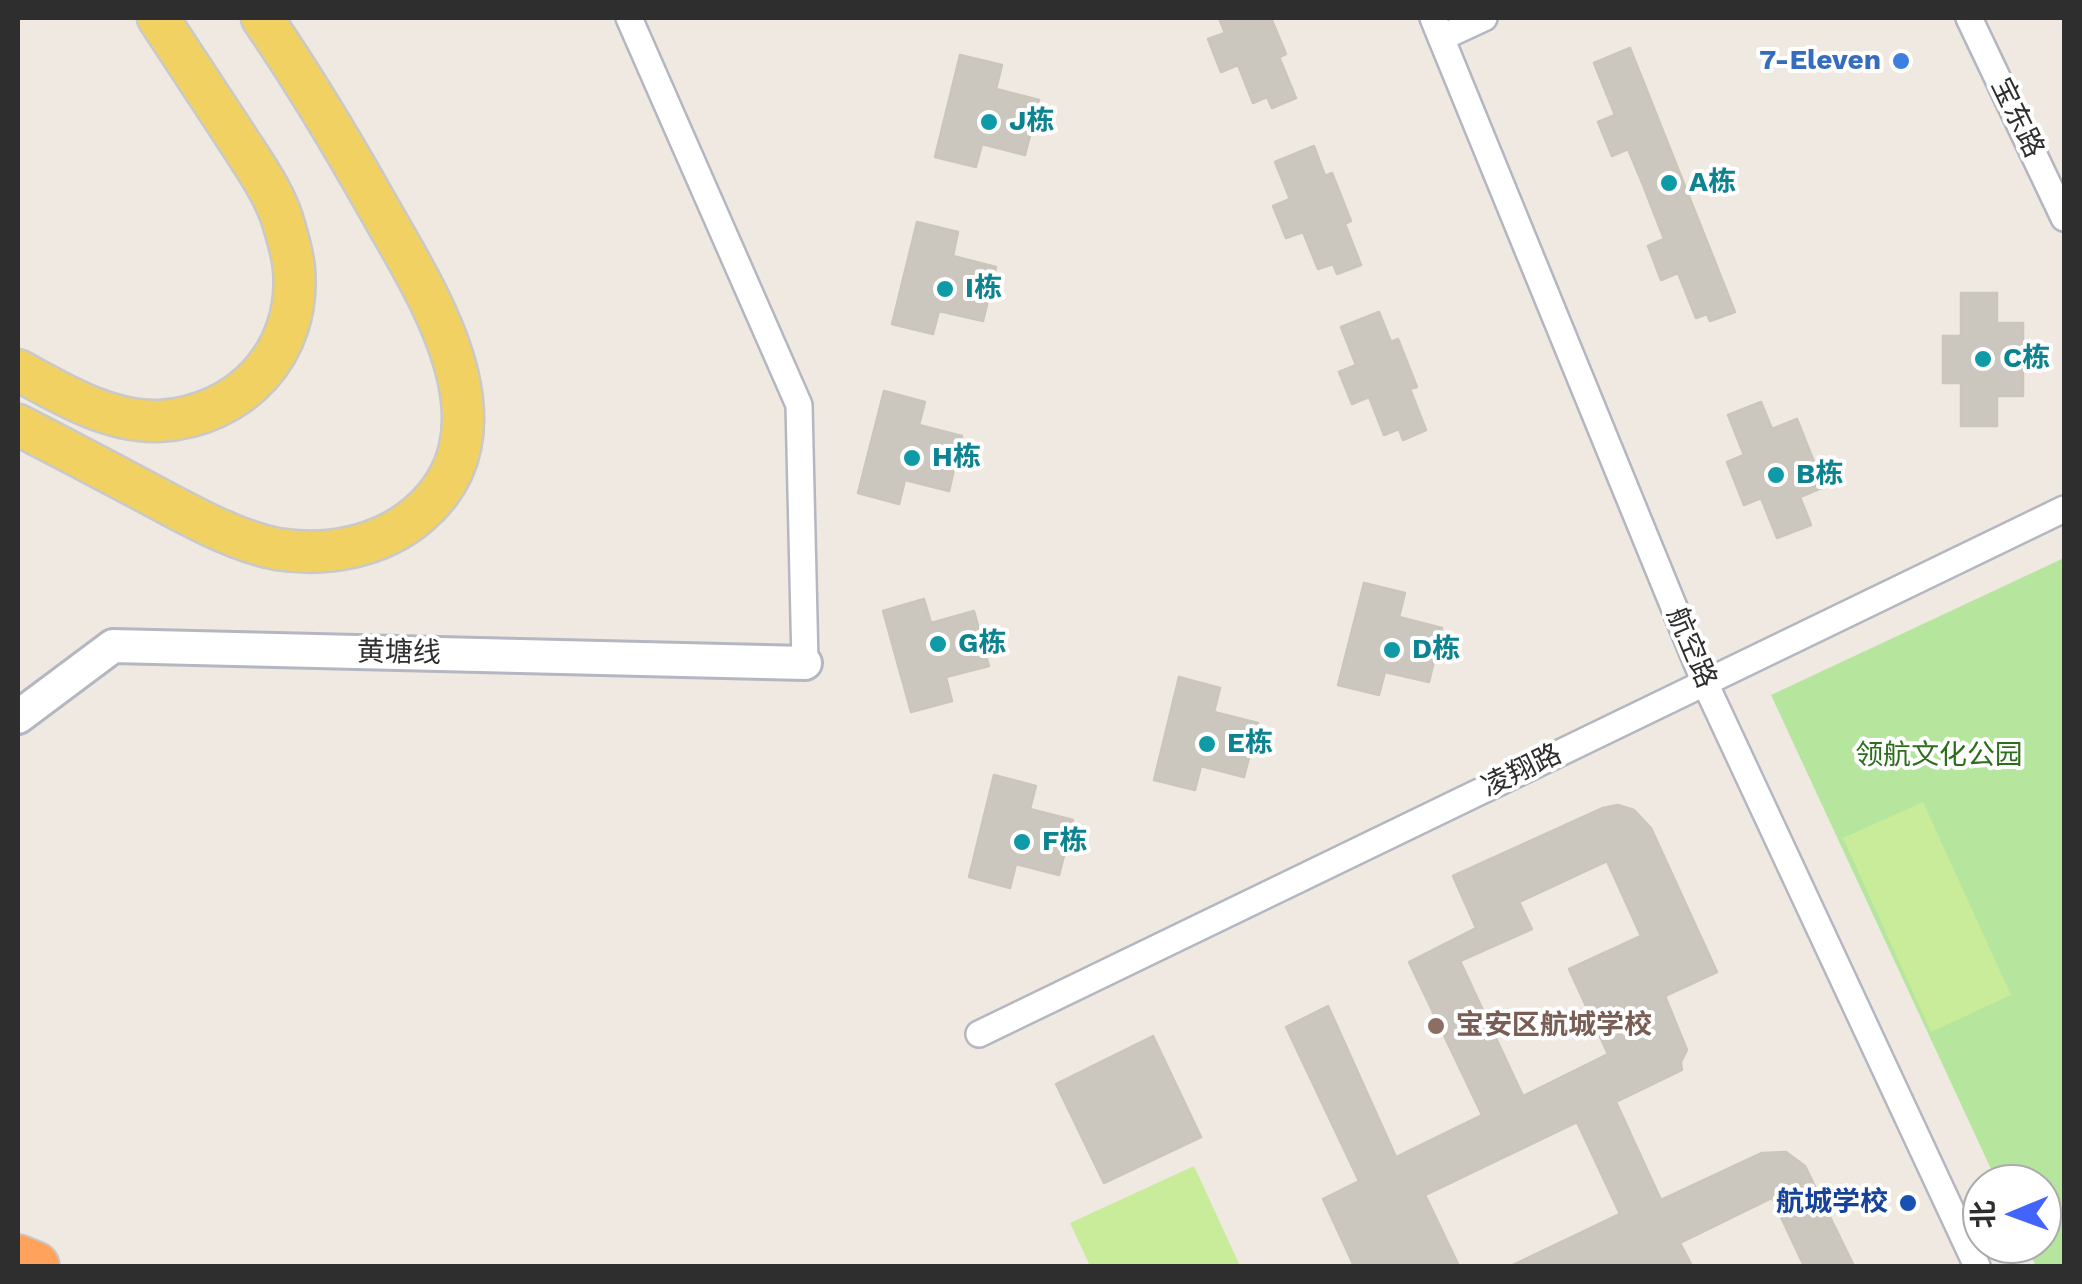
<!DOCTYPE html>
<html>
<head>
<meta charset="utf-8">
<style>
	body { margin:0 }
	#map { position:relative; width:2082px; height:1284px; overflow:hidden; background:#efe9e1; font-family:"Work Sans","Noto Sans SC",sans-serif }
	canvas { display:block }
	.frame { position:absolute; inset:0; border:20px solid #2e2e2e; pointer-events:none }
	.north { position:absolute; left:1962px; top:1164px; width:100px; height:100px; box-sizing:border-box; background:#fff; border:2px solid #ababab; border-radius:50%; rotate:269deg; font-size:28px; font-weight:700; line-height:40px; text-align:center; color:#2e2e2e }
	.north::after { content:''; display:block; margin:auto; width:35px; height:45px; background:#4264fb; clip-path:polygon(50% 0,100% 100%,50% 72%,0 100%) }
</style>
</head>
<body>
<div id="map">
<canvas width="2082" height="1284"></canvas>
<div class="frame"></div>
<div class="north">北</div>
</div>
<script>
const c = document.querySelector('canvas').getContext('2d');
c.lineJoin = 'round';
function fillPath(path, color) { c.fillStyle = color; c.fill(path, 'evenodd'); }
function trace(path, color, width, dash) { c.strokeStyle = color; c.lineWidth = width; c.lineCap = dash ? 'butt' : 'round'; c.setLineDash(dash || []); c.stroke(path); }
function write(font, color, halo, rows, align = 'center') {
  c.font = font + ' "Work Sans","Noto Sans SC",sans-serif'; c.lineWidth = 8; c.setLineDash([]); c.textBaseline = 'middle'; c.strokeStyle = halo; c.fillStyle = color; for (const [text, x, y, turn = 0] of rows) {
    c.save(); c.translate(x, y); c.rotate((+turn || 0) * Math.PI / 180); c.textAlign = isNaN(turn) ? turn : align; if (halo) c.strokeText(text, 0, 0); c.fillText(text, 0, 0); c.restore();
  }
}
const green = new Path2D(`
	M2064 558V1266H2036L2025 1244H2042V1184H1998L1771 695Z`);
const pitch = new Path2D(`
	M1923 802 2011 995 1931 1032 1843 838Z
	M1194 1166 1240 1266H1090L1070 1223Z`);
const building = new Path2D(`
	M1219 18H1271L1286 54 1279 57 1296 98 1272 108 1267 97 1253 103 1238 65 1221 72 1208 39 1225 33Z
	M1630 48 1735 312 1710 321 1707 314 1696 318 1678 273 1661 280 1648 246 1664 239 1643 185 1628 149 1612 156 1598 122 1615 115 1594 63Z
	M960 55 1002 65 996 89 1039 100 1025 155 982 144 976 167 935 157Z
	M1314 146 1325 176 1332 173 1351 221 1345 224 1361 265 1337 274 1333 264 1318 269 1303 232 1286 238 1273 206 1290 199 1275 162Z
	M917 222 958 232 953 256 996 267 983 321 939 311 933 334 892 324Z
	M1961 293H1997V323H2023V396H1997V426H1961V383H1943V336H1961Z
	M1379 312 1391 342 1398 339 1417 387 1410 389 1426 430 1403 440 1399 429 1384 435 1369 397 1352 404 1339 372 1356 365 1341 327Z
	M884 391 925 402 919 425 962 436 949 491 905 480 899 504 858 493Z
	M1761 402 1772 429 1797 419 1824 487 1800 497 1811 525 1777 538 1761 498 1744 505 1727 462 1744 455 1728 415Z
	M1364 583 1405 593 1399 617 1442 628 1429 682 1385 672 1379 695 1338 685Z
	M924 599 931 623 974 611 989 666 946 677 952 701 911 712 883 611Z
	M1179 677 1220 688 1214 712 1258 723 1244 777 1201 766 1195 790 1154 780Z
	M994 775 1036 786 1030 809 1073 820 1059 875 1016 864 1010 888 969 877Z
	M1618 805 1634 810 1651 828 1717 972 1665 996 1687 1050 1681 1062 1682 1070 1616 1102 1661 1200 1762 1153 1786 1152 1805 1166 1854 1266H1804L1772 1198 1680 1243 1692 1266H1511L1620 1214 1577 1122 1425 1195 1459 1266H1354L1323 1199 1359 1181 1286 1027 1328 1006 1396 1157 1482 1115 1409 962 1476 928 1453 876 1603 808ZM1607 861 1641 936 1569 969 1608 1054 1523 1096 1460 961 1532 929 1519 902Z
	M1153 1036 1201 1137 1104 1183 1056 1084Z`);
const minor = new Path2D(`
	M629 18 799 405 805 663
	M1433 18 1705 683 1977 1266
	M1969 18 2064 218
	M1441 38 1484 18
	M979 1034 2064 509`);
const tertiary = new Path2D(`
	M18 717 113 646 805 663`);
const primary = new Path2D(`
	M18 370C60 393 109 423 159 421 242 416 301 352 294 269 293 255 288 239 284 225 275 192 251 161 233 132 208 94 183 56 158 18
	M18 425C65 449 112 474 159 499 195 518 236 541 277 549 327 557 381 547 419 514 518 428 426 292 377 205 341 141 303 78 262 18`);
const motorway = new Path2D(`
	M18 1259 35 1266`);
const markers = [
	[1901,61,10,"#3f7fe0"],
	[989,122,10,"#0f9aa8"],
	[1669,183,10,"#0f9aa8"],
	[945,289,10,"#0f9aa8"],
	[1983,359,10,"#0f9aa8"],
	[912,458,10,"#0f9aa8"],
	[1776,475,10,"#0f9aa8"],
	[938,644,10,"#0f9aa8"],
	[1392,650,10,"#0f9aa8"],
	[1207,744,10,"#0f9aa8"],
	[1022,842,10,"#0f9aa8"],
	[1436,1026,10,"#8d6e63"],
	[1908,1203,10,"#1a4fb4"]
];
const shopNames = [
	["7-Eleven",1881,61]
];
const streetNames = [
	["宝东路",2017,118,64],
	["航空路",1691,648,67],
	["黄塘线",399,653,1],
	["凌翔路",1522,771,-26]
];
const cultureNames = [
	["J栋",1009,122],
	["A栋",1689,183],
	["I栋",965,289],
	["C栋",2003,359],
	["H栋",932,458],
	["B栋",1796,475],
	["G栋",958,644],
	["D栋",1412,650],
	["E栋",1227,744],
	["F栋",1042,842]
];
const parkNames = [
	["领航文化公园",1939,756]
];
const educationNames = [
	["宝安区航城学校",1456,1026]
];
const transitNames = [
	["航城学校",1888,1203]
];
fillPath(green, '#b6e59e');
fillPath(pitch, '#c9ec9a');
fillPath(building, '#cbc7bf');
trace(building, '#cbc5ba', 2.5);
trace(minor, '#b4b7c1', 30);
trace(tertiary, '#b4b7c1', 38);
trace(primary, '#c9c9c9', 45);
trace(motorway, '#c9c9c9', 52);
trace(minor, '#fff', 25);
trace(tertiary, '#fff', 32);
trace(primary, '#f2d163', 40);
trace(motorway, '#ffa35c', 48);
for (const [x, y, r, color] of markers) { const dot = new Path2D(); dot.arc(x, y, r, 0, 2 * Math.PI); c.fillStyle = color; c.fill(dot); trace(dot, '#fff', 4); }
write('bold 28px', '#366cbe', '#fff', shopNames, 'right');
write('28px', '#2e2e2e', '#fff', streetNames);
write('bold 28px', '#0d838f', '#fff', cultureNames, 'left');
write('28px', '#2c6e1b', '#fff', parkNames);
write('bold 28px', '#785e54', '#fff', educationNames, 'left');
write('bold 28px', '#164399', '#fff', transitNames, 'right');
</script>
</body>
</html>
